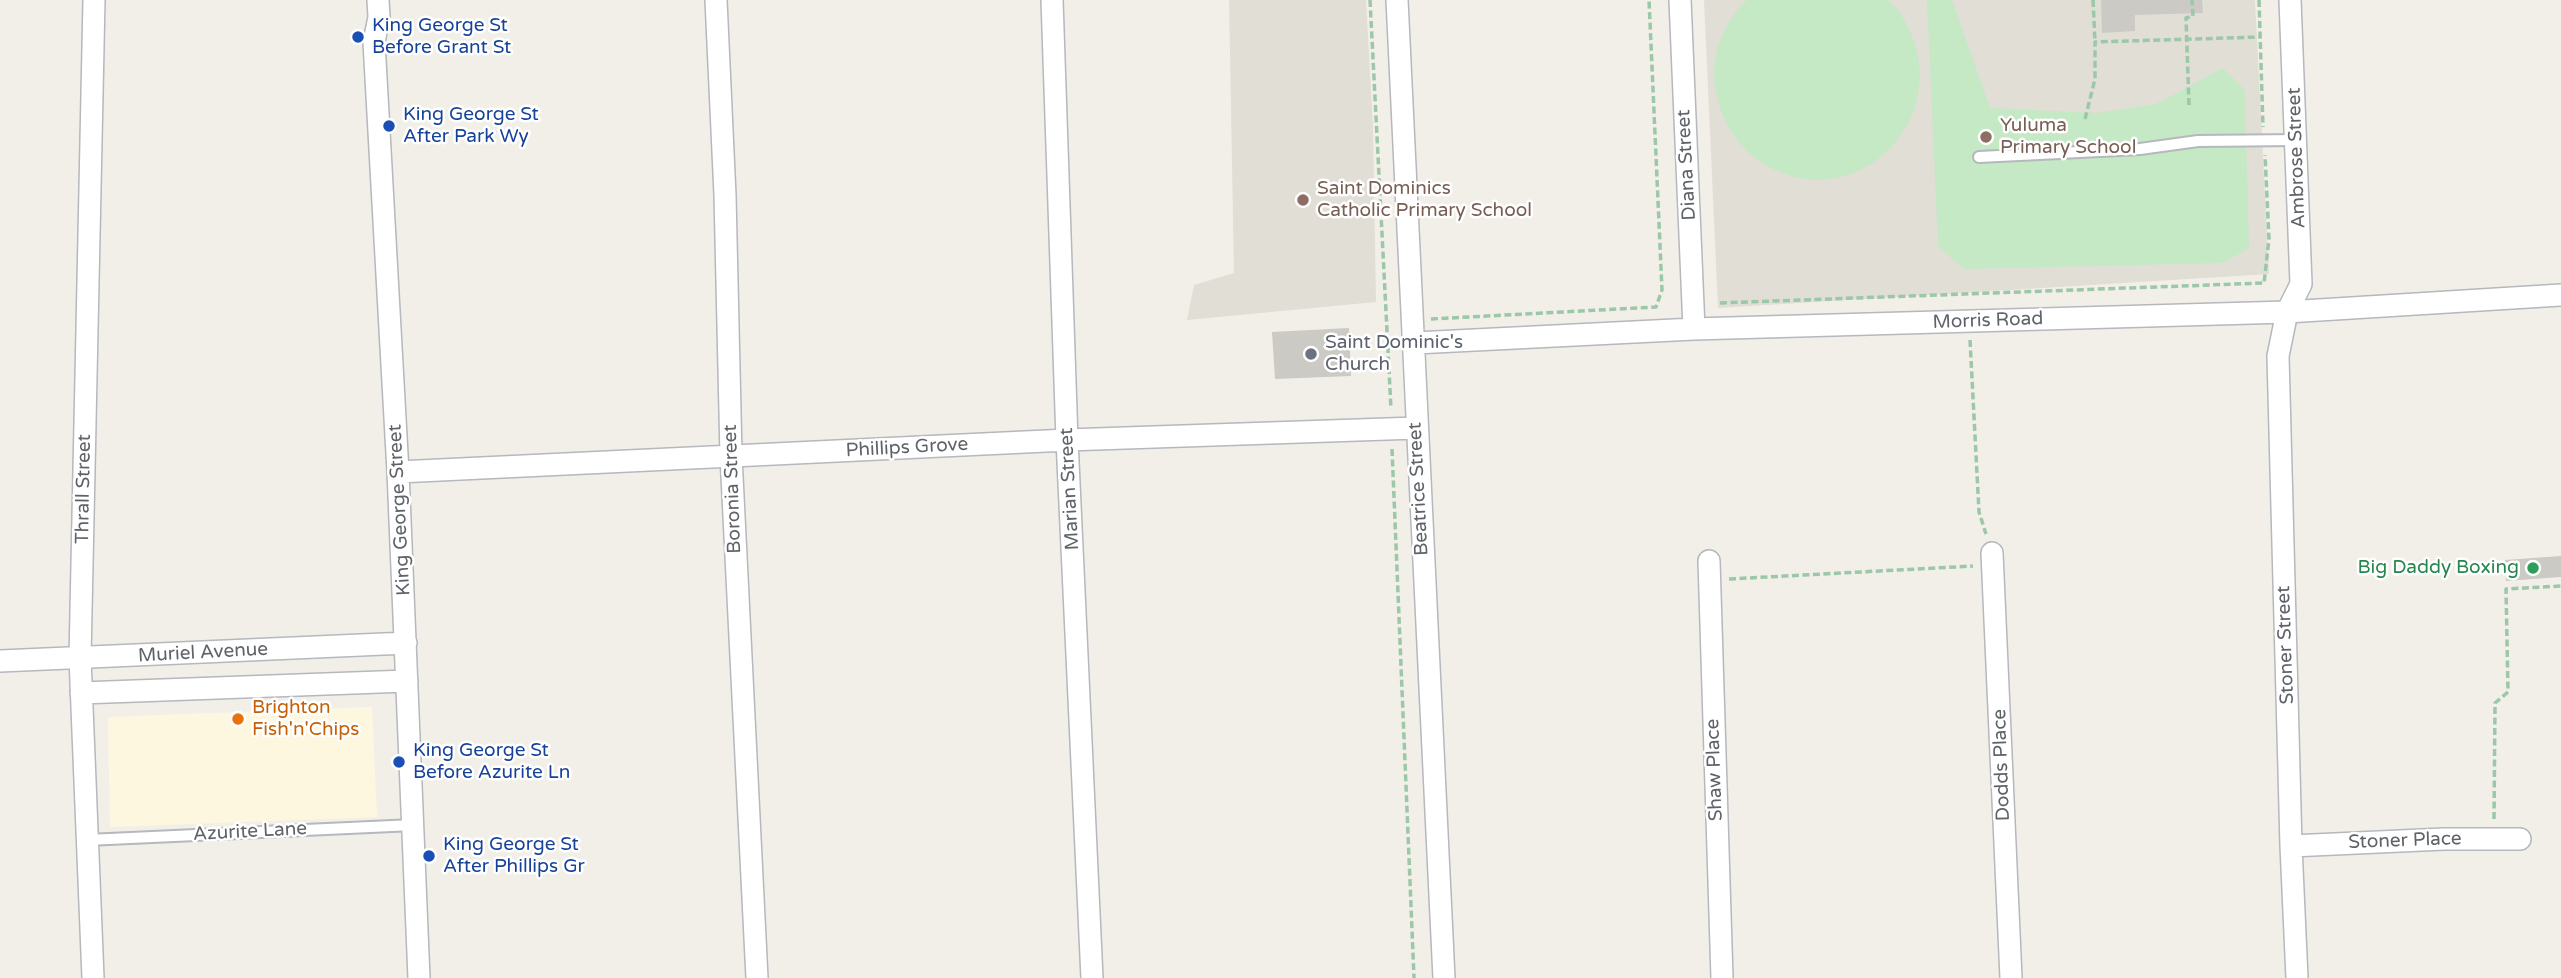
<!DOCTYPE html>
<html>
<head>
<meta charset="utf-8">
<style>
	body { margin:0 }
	canvas { display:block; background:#f1efe8 }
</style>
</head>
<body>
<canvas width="2561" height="978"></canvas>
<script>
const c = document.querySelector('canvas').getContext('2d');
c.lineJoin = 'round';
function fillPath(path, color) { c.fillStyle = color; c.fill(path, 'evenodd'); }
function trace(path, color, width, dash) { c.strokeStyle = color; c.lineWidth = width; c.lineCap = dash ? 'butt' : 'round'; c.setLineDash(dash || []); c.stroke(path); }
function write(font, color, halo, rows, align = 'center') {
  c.font = font + ' "Varela Round",sans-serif'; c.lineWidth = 5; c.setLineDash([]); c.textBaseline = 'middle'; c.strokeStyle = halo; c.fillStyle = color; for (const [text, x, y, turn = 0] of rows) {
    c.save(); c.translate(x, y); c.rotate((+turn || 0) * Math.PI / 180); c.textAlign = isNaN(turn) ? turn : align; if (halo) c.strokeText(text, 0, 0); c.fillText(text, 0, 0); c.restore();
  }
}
const commercial = new Path2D(`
	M372 707 377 817 110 827 108 717Z`);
const education = new Path2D(`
	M1229 0H1366L1373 126 1376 302 1187 320 1194 285 1234 273Z
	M1704 0H2255L2269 274 1718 308Z`);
const green = new Path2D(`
	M1747 0H1888L1893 4C1974 105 1855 230 1757 159 1733 142 1720 116 1715 87 1711 56 1723 21 1747 0Z
	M1927 0H1952L1990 108 2097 113 2156 104 2223 68 2245 90 2249 248 2222 263 1964 269 1938 246Z`);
const building = new Path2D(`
	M2101 0H2202L2203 13 2135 15V31L2102 33Z
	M1349 328 1351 376 1275 379 1272 332Z
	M2561 556V577L2506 581 2505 560Z`);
const path = new Path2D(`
	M1370 0 1391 409
	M2093 0 2095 42
	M2259 0 2263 127
	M2189 105 2186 18 2193 16 2192 0
	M2085 119 2095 79V42L2260 37
	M1720 303 2264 283 2269 239 2265 155
	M1431 319 1656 307 1662 290 1649 0
	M1970 340 1979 512 1986 534
	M1392 449 1414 978
	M1729 579 1973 566
	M2494 819 2495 703 2508 692 2506 589 2561 586`);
const service = new Path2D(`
	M1979 157 2140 149 2198 141 2297 140
	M87 840 414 825`);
const minor = new Path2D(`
	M378 0 379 17 374 42 398 472 419 978
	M716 0 725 195 731 456 757 978
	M1052 0 1067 440 1092 978
	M1397 0 1444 978
	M1680 0 1694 329
	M2290 0 2301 284 2287 312 2278 356 2291 846 2297 978
	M1415 343 1694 329 2287 312 2561 295
	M398 472 1067 440 1416 428
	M1992 553 2011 978
	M1709 561 1722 978
	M0 661 406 643
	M81 693 407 681
	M2291 846 2444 839H2520
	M93 978 80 658 94 0`);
const markers = [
	[358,37,7,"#1a4fb4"],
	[389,126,7,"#1a4fb4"],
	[1986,137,7,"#8d6e63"],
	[1303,200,7,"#8d6e63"],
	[1311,354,7,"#6b7280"],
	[2533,568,7,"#2e9e5b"],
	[238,719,7,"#e8710a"],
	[399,762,7,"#1a4fb4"],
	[429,856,7,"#1a4fb4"]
];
const transitNames = [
	["King George St",372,26],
	["Before Grant St",372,48],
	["King George St",403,115],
	["After Park Wy",403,137],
	["King George St",413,751],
	["Before Azurite Ln",413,773],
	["King George St",443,845],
	["After Phillips Gr",443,867]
];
const educationNames = [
	["Yuluma",2000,126],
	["Primary School",2000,148],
	["Saint Dominics",1317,189],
	["Catholic Primary School",1317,211]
];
const streetNames = [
	["Ambrose Street",2297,158,-92],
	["Diana Street",1687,165,-93],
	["Morris Road",1988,321,-2],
	["Phillips Grove",907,448,-3],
	["Thrall Street",84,489,-89],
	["Boronia Street",733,489,-92],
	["Marian Street",1070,489,-93],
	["Beatrice Street",1419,489,-93],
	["King George Street",400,510,-93],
	["Stoner Street",2286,645,-92],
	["Muriel Avenue",203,653,-3],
	["Dodds Place",2002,765,-92],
	["Shaw Place",1715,770,-92],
	["Azurite Lane",250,832,-3],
	["Stoner Place",2405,841,-2]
];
const worshipNames = [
	["Saint Dominic's",1325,343],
	["Church",1325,365]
];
const leisureNames = [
	["Big Daddy Boxing",2519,568]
];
const foodNames = [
	["Brighton",252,708],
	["Fish'n'Chips",252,730]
];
fillPath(commercial, '#fef7e0');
fillPath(education, '#e1ded6');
fillPath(green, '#c5e8c5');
fillPath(building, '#cccac5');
trace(service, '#b5b8bc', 14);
trace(minor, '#b5b8bc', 24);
trace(path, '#9cc7a9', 3.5, [7, 3.5]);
trace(service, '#fff', 10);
trace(minor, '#fff', 21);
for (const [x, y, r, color] of markers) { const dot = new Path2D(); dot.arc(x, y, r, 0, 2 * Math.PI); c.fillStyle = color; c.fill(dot); trace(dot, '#fff', 2.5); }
write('19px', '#164399', '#fff', transitNames, 'left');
write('19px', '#785e54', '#fff', educationNames, 'left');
write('19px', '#5f6368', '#fff', streetNames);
write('19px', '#5b616d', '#fff', worshipNames, 'left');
write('19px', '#27864d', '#fff', leisureNames, 'right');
write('19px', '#c56008', '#fff', foodNames, 'left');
</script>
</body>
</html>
